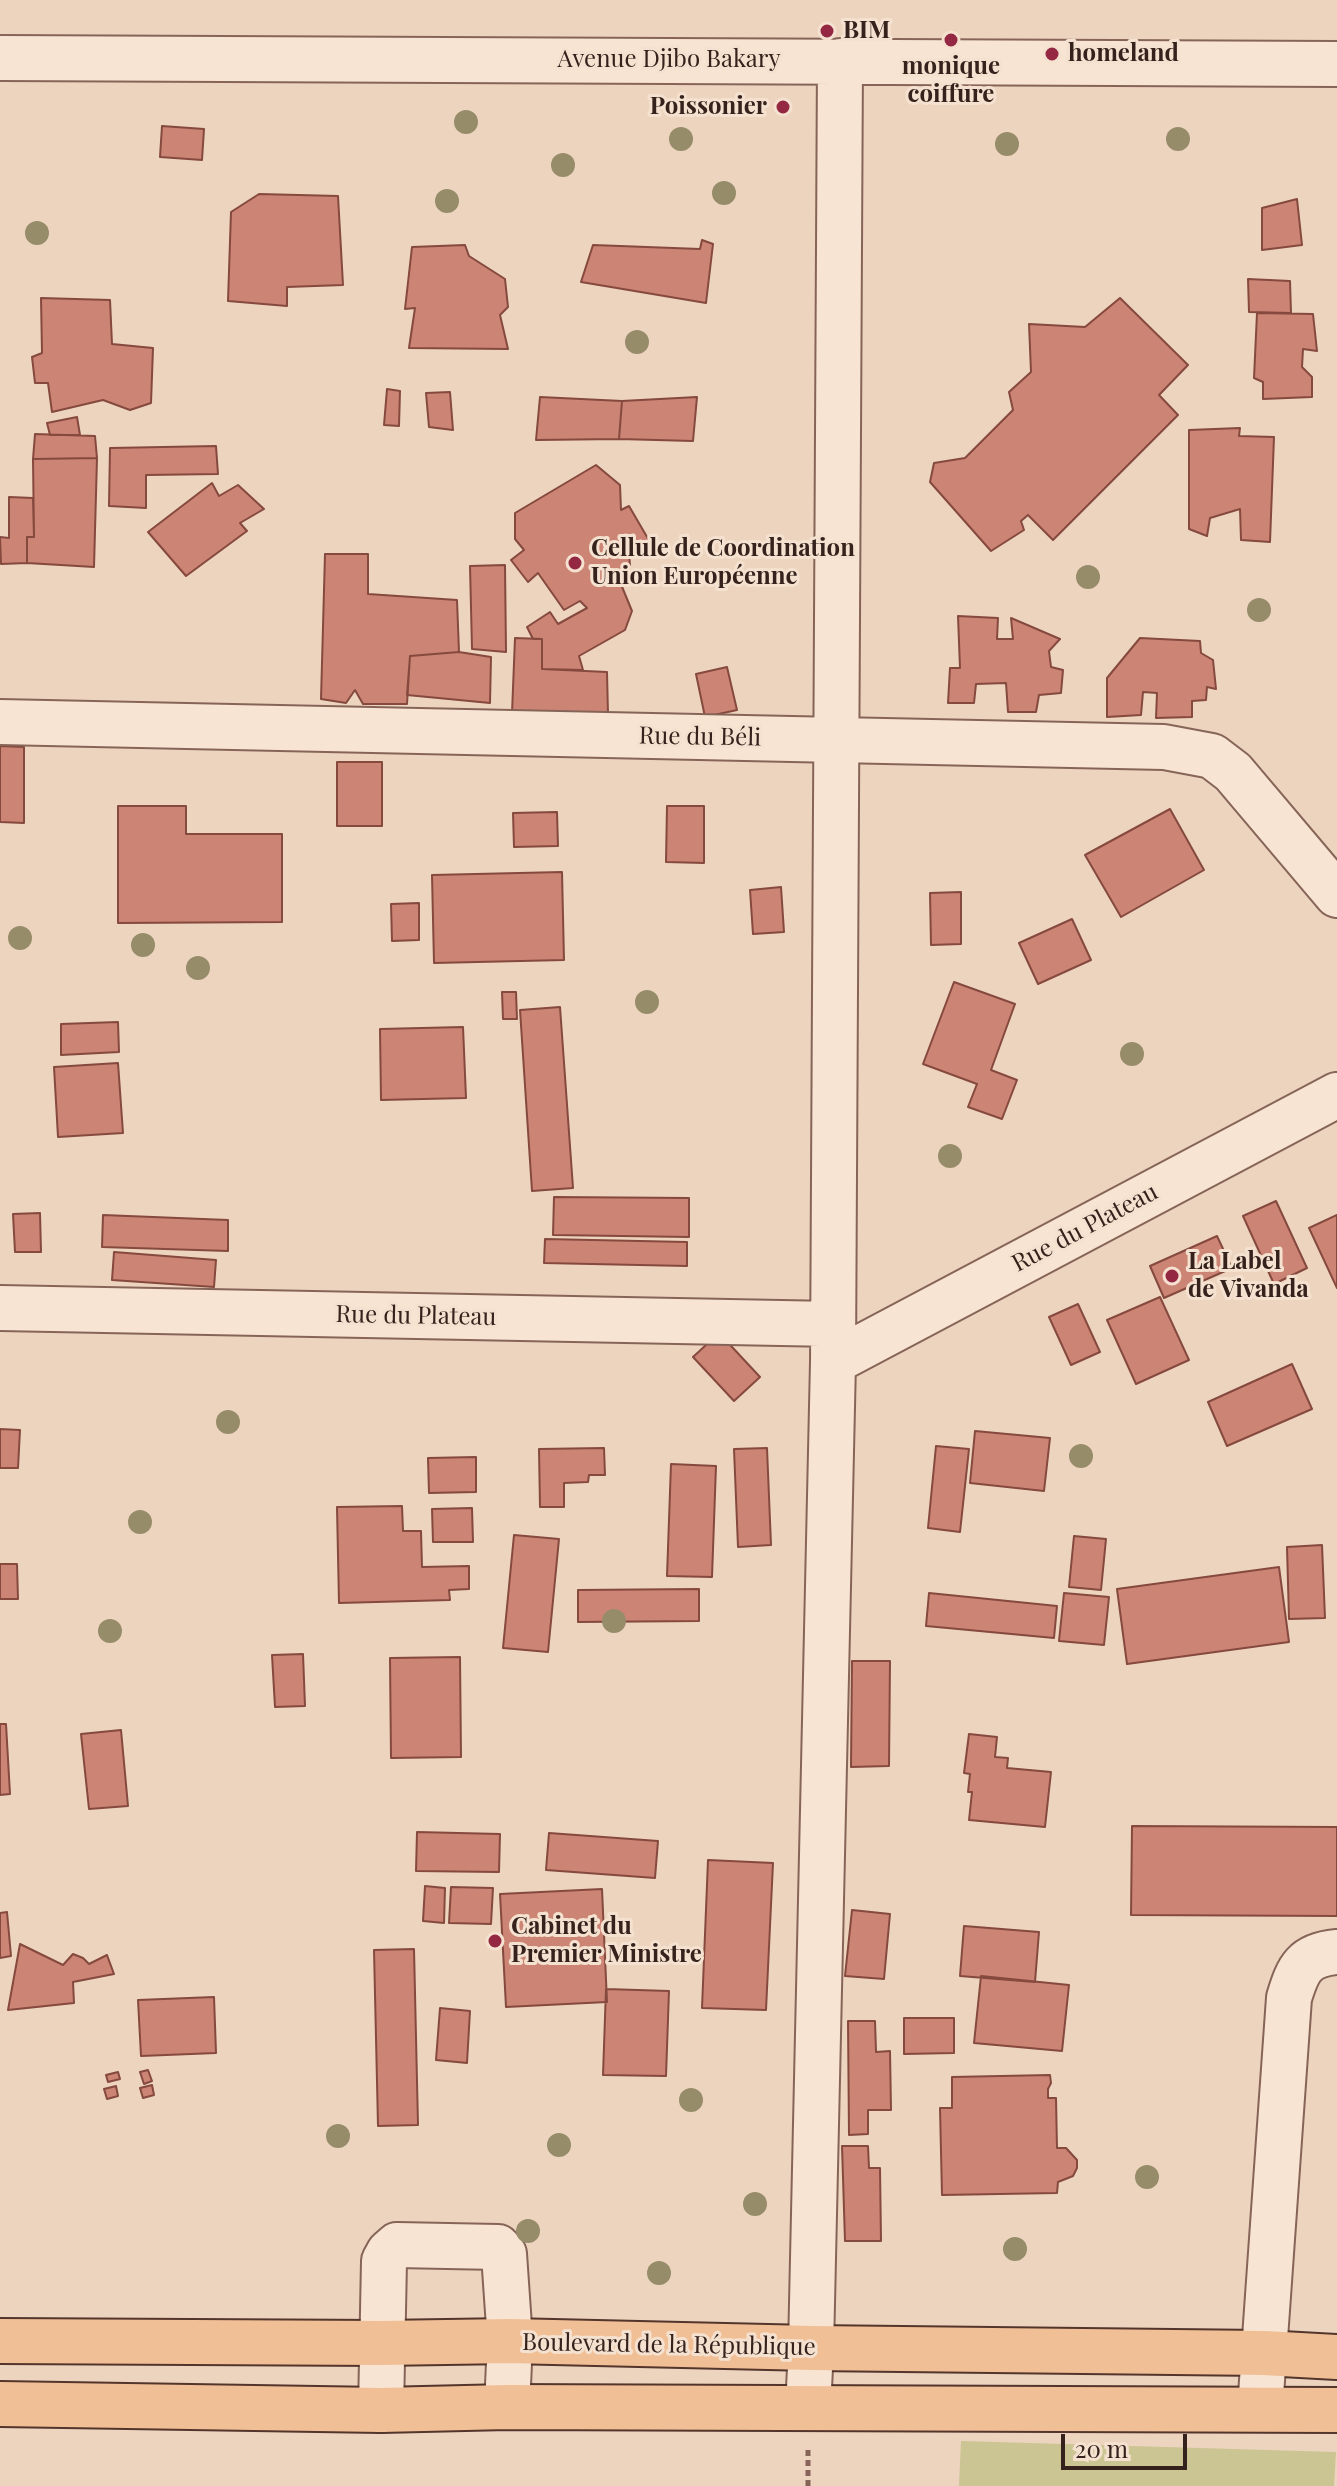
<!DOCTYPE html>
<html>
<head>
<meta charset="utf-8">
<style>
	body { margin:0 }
	#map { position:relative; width:1337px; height:2486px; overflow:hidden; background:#edd4bf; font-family:"Playfair Display",serif }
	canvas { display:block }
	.scale { position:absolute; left:1061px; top:2434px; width:126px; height:36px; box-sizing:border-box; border:4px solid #35221c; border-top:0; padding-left:10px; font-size:24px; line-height:28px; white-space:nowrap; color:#35221c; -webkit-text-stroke:6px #f5e1cf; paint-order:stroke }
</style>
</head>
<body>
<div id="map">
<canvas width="1337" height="2486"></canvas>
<div class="scale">20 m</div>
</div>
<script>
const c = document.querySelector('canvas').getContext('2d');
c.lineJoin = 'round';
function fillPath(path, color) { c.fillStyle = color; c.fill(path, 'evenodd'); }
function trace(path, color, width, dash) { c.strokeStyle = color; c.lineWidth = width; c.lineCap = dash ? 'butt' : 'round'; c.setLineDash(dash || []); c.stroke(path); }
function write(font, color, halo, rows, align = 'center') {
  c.font = font + ' "Playfair Display",serif'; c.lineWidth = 6; c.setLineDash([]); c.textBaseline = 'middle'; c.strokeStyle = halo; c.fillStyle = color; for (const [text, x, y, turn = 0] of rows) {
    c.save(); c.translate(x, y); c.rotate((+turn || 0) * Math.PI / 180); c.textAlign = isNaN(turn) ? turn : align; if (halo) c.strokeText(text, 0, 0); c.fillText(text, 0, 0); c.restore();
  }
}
const green = new Path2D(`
	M961 2441 1336 2452 1334 2486H959Z`);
const building = new Path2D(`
	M162 126 204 129 202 160 160 157Z
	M259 194 338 196 343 285 287 287V306L228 301 231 212Z
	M1297 199 1302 245 1262 250V208Z
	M702 240 713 244 706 303 581 282 593 245 700 249Z
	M465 245 469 256 505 279 508 307 500 315 508 349 409 348 415 308 405 309 412 247Z
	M1248 279 1290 281 1291 313 1249 312Z
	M41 298 110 300 112 344 153 348 151 403 130 410 103 400 52 412 48 383H35L32 357 42 353Z
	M1120 298 1188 365 1159 395 1178 415 1053 540 1028 515 1021 521 1024 530 991 551 930 482 934 463 965 458 1013 410 1009 392 1031 372 1029 324 1085 327Z
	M1257 313 1313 314 1317 351 1303 349 1302 367 1312 377V397L1263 399V382L1254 378Z
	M387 389 400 391 399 426 384 425Z
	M450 392 453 430 429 427 426 393Z
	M540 397 622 401 619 439 536 440Z
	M697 397 693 441 619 439 622 401Z
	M77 417 80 435H50L47 423Z
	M1240 428 1239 436 1274 437 1270 542 1241 540 1240 509 1210 518 1207 536 1189 529V430Z
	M35 434 95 436 97 458 33 459Z
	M216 446 218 474 146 475V508L109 506 110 448Z
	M97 458 94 567 27 563V537H34L33 459Z
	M596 465 620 485 621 510 629 506 650 542 629 554 630 565 618 577 632 611 625 630 579 656 583 670 542 669V639H533L527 627 550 612 558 624 587 608 580 601 564 610 538 573 528 582 511 560 524 550 515 539V513Z
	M212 483 219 496 238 485 264 509 240 523 247 531 186 576 148 532Z
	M9 497 33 498 34 537H27V563L1 564 0 537 9 538Z
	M325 554H368V594L457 600 459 652 410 656 407 704H363L355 690 346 703 321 699Z
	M505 565 506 652 472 649 470 566Z
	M958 616 998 618 997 639H1013L1011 618 1060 639 1049 651 1051 667 1063 670 1061 693 1039 695 1036 712H1008L1006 683 976 684 974 703H948L950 668H960Z
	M515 638 542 639V669L607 672 608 714 512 713Z
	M1140 638 1200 641 1201 653 1213 660 1216 689 1207 687 1206 700 1192 701V717L1156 718 1157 693 1143 692 1141 715 1107 717V678Z
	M459 652 491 657 490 703 407 695 410 656Z
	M727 667 737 710 705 717 696 674Z
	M0 746 24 747V823L0 822Z
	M337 762H382V826H337Z
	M118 806H186V834H282V922L118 923Z
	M667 806H704V863L666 862Z
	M1170 809 1204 870 1121 917 1085 855Z
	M557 812 558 846 514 847 513 813Z
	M562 872 564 960 434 963 432 875Z
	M781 887 784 932 753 934 750 890Z
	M961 892V944L931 945 930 893Z
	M419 903V940L392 941 391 904Z
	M1072 919 1091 960 1038 984 1019 943Z
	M954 982 1015 1004 991 1070 1017 1080 1002 1119 968 1107 977 1084 923 1064Z
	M502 992H516L517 1019H503Z
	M560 1007 573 1188 532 1191 520 1010Z
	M118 1022 119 1052 61 1055V1024Z
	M463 1027 466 1098 381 1100 380 1029Z
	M118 1063 123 1133 58 1137 54 1067Z
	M554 1197 689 1198V1237L553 1235Z
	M1276 1201 1307 1268 1274 1284 1243 1216Z
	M40 1213 41 1252H15L13 1214Z
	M103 1215 228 1220V1251L102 1247Z
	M1337 1215V1288L1309 1228Z
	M1217 1236 1232 1268 1164 1298 1150 1266Z
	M545 1239 687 1242V1266L544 1263Z
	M114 1252 216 1260 214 1287 112 1280Z
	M1160 1297 1189 1360 1136 1384 1107 1320Z
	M1078 1304 1100 1352 1071 1365 1049 1317Z
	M719 1333 760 1377 734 1401 693 1357Z
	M1292 1364 1312 1409 1227 1446 1208 1402Z
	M0 1429 20 1430 18 1468H0Z
	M975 1431 1050 1438 1044 1491 970 1483Z
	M936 1446 969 1449 960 1532 928 1528Z
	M604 1448 605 1475H589L588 1482 564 1483V1507H540L539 1449Z
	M767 1448 771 1545 738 1547 734 1449Z
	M476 1457V1492L429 1493 428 1458Z
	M671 1464 716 1466 712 1577 667 1576Z
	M402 1506 403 1531H421L422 1567 469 1566V1589L449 1590 450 1600 339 1603 337 1507Z
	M472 1508 473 1542H433L432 1509Z
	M514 1535 559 1539 548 1652 503 1648Z
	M1074 1536 1106 1539 1101 1590 1069 1587Z
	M1322 1545 1325 1618 1289 1619 1287 1547Z
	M0 1564H17L18 1599H0Z
	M1279 1567 1289 1642 1127 1664 1117 1589Z
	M699 1589V1621L578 1622V1590Z
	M929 1593 1057 1606 1054 1638 926 1626Z
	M1064 1593 1109 1597 1104 1645 1059 1641Z
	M303 1654 305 1706 275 1707 272 1655Z
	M460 1657 461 1757 391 1758 390 1658Z
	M852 1661H890L889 1766 851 1767Z
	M0 1724H6L10 1794 0 1795Z
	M121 1730 128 1806 89 1809 81 1734Z
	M969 1734 997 1737 995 1757 1008 1758 1007 1768 1051 1772 1045 1827 969 1820 972 1792H968L970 1774 964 1773Z
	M1132 1826 1337 1827V1916L1131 1915Z
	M417 1832 500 1834 499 1872 416 1871Z
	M549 1833 658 1841 655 1878 546 1870Z
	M708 1860 773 1863 766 2010 702 2008Z
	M425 1886 445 1888 444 1923 423 1921Z
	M451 1887 493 1888 491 1924 449 1923Z
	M602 1889 607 2002 506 2007 500 1894Z
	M852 1910 890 1914 884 1979 845 1976Z
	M7 1912 11 1956 0 1958V1913Z
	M964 1926 1039 1932 1035 1982 960 1976Z
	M20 1944 63 1965 73 1954 83 1958 89 1964 107 1955 114 1974 73 1982 74 2003 8 2010Z
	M414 1949 418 2125 378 2126 374 1950Z
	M981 1976 1069 1985 1062 2051 974 2043Z
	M606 1989 669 1991 666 2076 603 2075Z
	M214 1997 216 2053 141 2056 138 2000Z
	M440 2008 470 2011 467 2063 436 2060Z
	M904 2018H954V2053L904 2054Z
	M848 2021H875L876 2052 890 2051 891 2110H868V2134L849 2135Z
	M148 2070 152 2081 144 2084 140 2072Z
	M118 2072 120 2079 108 2082 106 2075Z
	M1050 2075 1051 2083 1048 2089V2098H1056L1057 2148H1066L1077 2160V2168L1073 2176 1058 2182 1057 2193 942 2195 940 2108H952V2077Z
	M152 2085 154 2095 143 2098 140 2088Z
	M116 2086 118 2096 107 2099 104 2089Z
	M842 2146H868L869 2168H880L881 2241H845Z`);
const path = new Path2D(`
	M808 2486V2449`);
const minor = new Path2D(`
	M0 58 1337 64
	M0 722 1164 747 1212 756 1233 772 1337 895
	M0 1308 833 1324
	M833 1362 1337 1095
	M808 2408 811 2348 833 1362 840 61
	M1260 2409 1289 1998C1298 1968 1304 1955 1337 1952
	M381 2410 384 2261 389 2252 397 2245 498 2247 504 2254 510 2341 507 2407`);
const major = new Path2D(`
	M0 2341 382 2343 510 2341 811 2348 1264 2353 1337 2357
	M0 2404 381 2410 507 2407 1337 2410`);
const trees = [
	[466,122],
	[681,139],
	[1178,139],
	[1007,144],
	[563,165],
	[724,193],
	[447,201],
	[37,233],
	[637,342],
	[1088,577],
	[1259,610],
	[20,938],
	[143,945],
	[198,968],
	[647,1002],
	[1132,1054],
	[950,1156],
	[228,1422],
	[1081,1456],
	[140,1522],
	[614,1621],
	[110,1631],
	[691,2100],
	[338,2136],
	[559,2145],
	[1147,2177],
	[755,2204],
	[528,2231],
	[1015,2249],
	[659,2273]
];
const markers = [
	[827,31,8,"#942843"],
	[951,40,8,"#942843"],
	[1052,54,8,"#942843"],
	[783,107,8,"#942843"],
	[575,563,8,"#942843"],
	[1172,1276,8,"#942843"],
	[495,1941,8,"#942843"]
];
const poiNames = [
	["BIM",843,31],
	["homeland",1068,54],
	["monique",951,67,"center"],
	["coiffure",951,95,"center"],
	["Poissonier",767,107,"right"],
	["Cellule de Coordination",591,549],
	["Union Européenne",591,577],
	["La Label",1188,1262],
	["de Vivanda",1188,1290],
	["Cabinet du",511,1927],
	["Premier Ministre",511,1955]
];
const streetNames = [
	["Avenue Djibo Bakary",669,60],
	["Rue du Béli",700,737,1],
	["Rue du Plateau",1085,1228,-28],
	["Rue du Plateau",416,1316,1],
	["Boulevard de la République",669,2345,1]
];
fillPath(green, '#cbc493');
fillPath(building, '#cc8475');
trace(building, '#85493e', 2);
trace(minor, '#866558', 48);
trace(major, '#53352c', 48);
trace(path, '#866558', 5, [6, 4]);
trace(minor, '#f8e4d2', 44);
trace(major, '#f1bf96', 44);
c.fillStyle = '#978c69';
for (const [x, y] of trees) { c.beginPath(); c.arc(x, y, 12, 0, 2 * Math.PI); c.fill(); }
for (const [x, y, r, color] of markers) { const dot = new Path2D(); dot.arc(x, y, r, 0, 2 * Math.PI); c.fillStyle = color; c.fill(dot); trace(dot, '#f5e1cf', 3); }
write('bold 24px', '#35221c', '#f5e1cf', poiNames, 'left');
write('24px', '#35221c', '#f5e1cf', streetNames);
</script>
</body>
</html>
